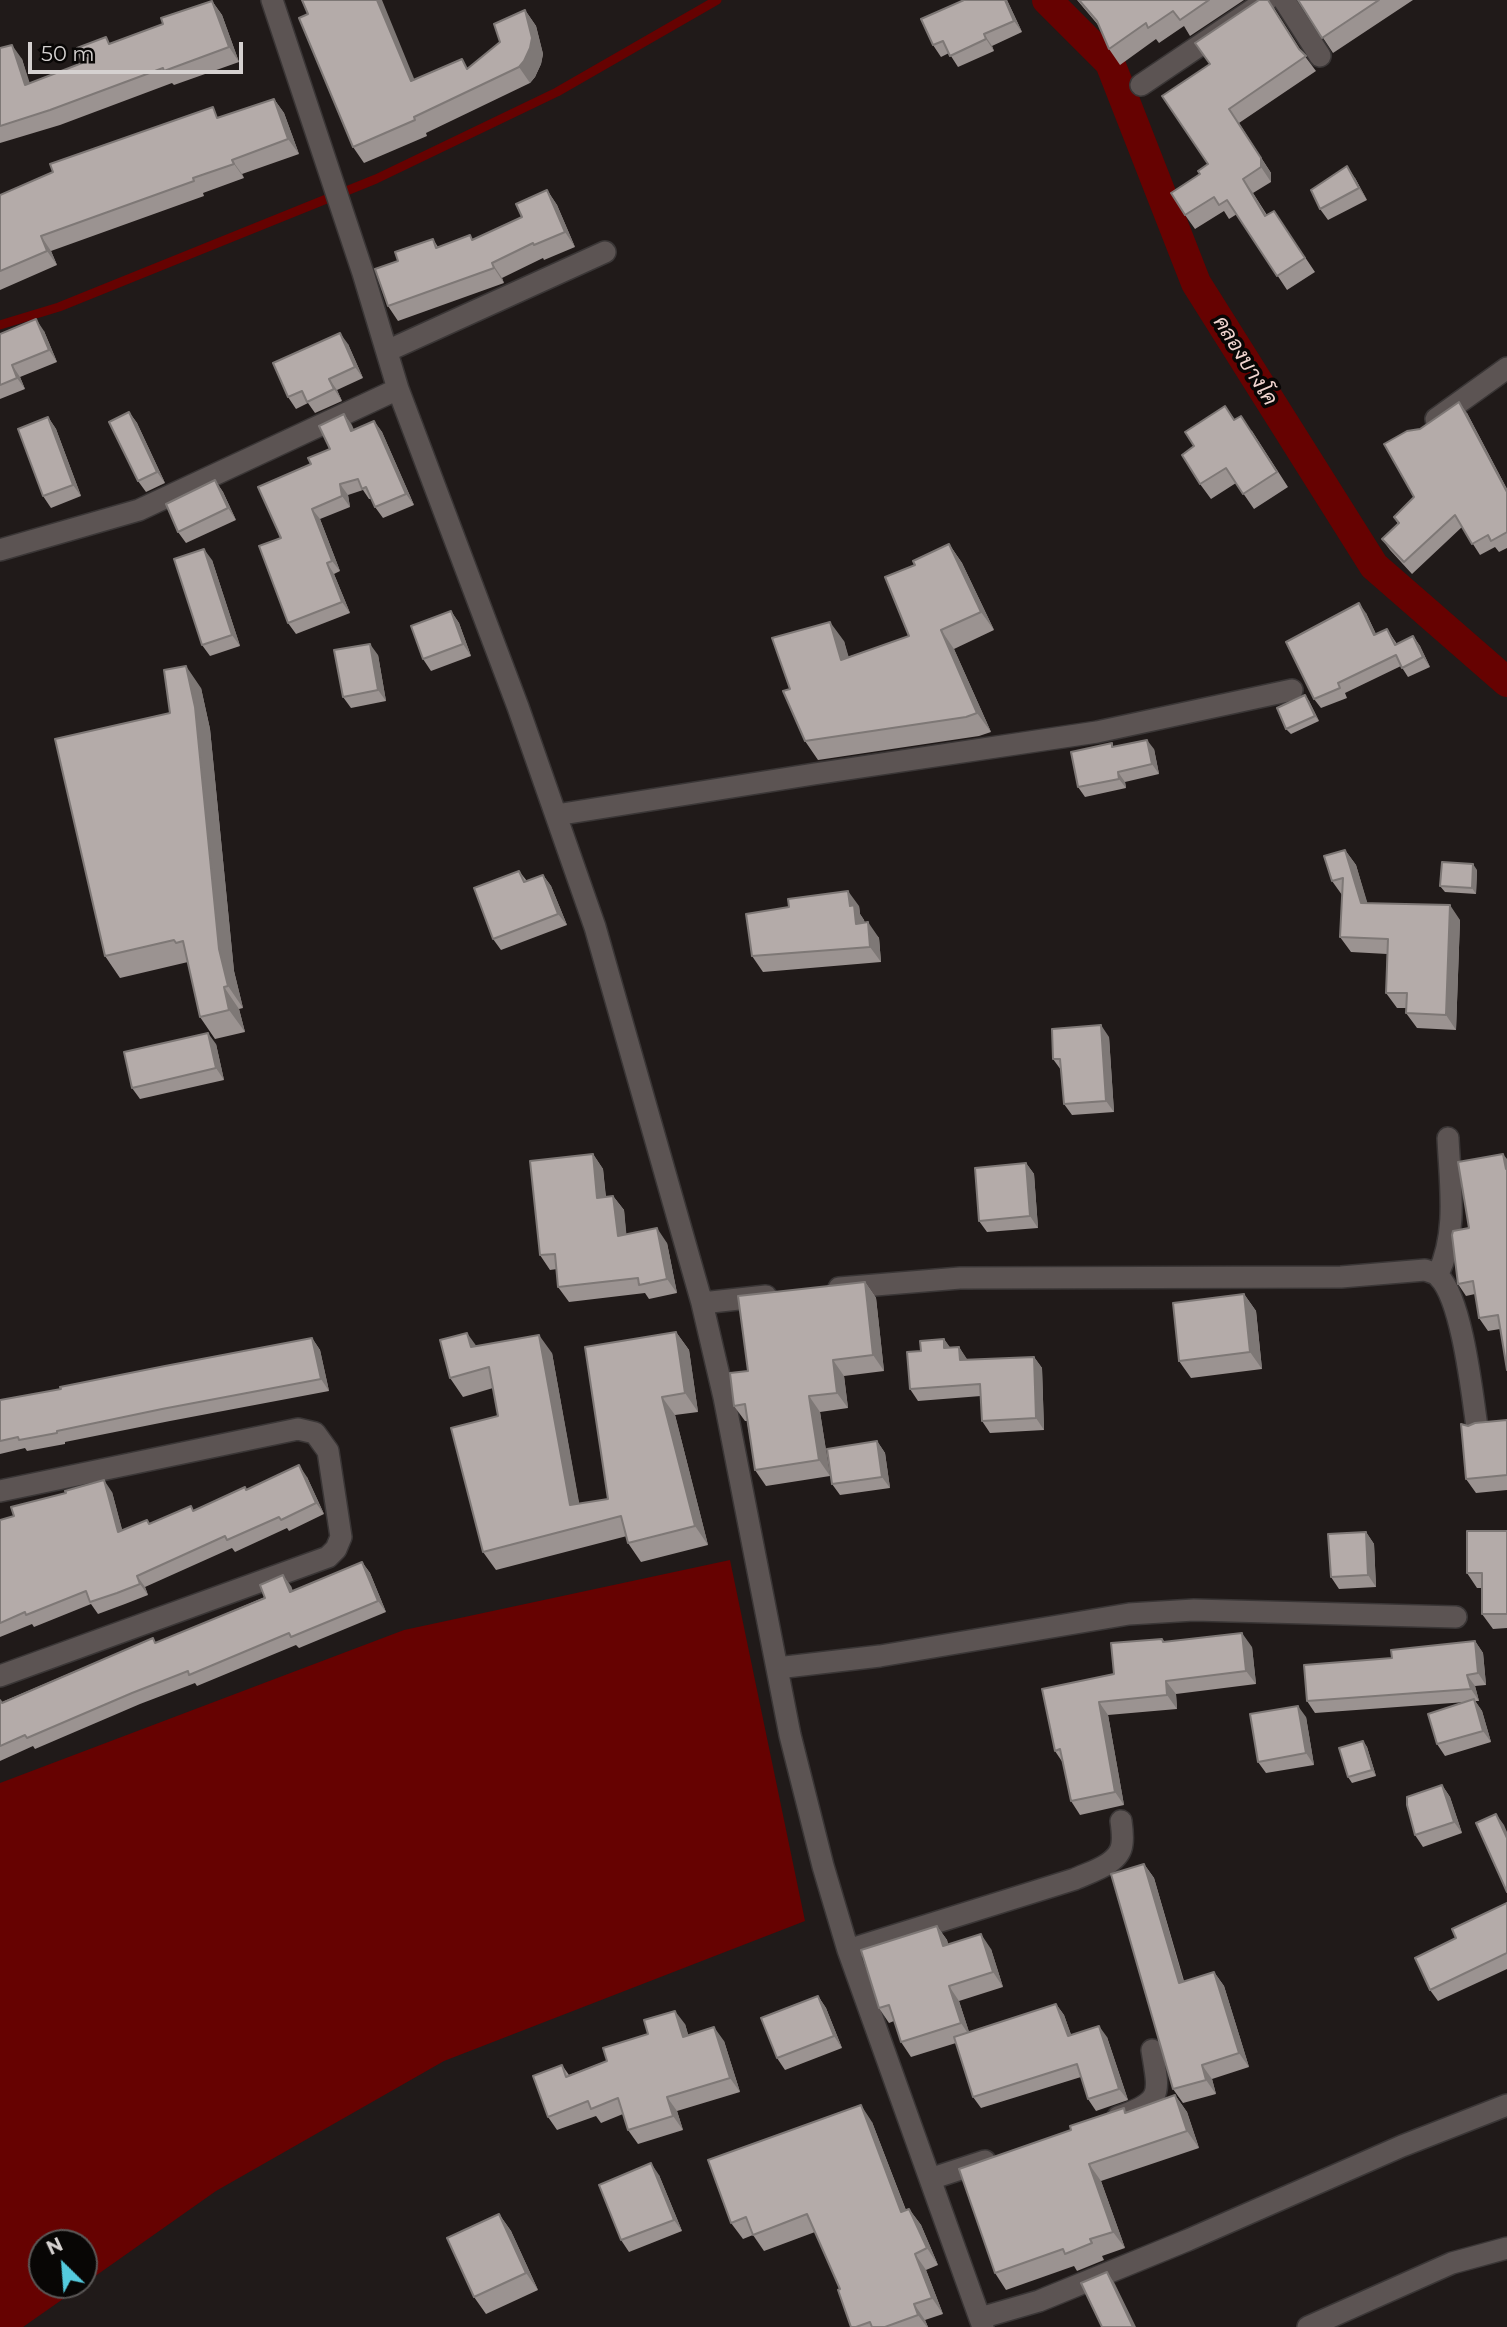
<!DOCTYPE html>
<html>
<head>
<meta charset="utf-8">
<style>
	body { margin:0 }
	#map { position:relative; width:1507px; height:2327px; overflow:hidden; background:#201a19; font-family:Montserrat,sans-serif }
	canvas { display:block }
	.north { position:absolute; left:28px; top:2229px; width:70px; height:70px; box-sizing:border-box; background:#080605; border:2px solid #5a5756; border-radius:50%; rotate:335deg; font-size:19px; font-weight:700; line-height:28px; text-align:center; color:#d5d1d0 }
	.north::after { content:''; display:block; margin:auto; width:24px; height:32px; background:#54cadd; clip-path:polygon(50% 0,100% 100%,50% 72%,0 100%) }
	.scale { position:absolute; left:28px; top:42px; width:215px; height:32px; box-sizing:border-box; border:4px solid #d5d1d0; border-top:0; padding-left:9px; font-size:21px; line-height:24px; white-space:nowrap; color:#d5d1d0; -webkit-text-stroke:5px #080605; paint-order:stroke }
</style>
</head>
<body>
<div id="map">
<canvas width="1507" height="2327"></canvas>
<div class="north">N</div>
<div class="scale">50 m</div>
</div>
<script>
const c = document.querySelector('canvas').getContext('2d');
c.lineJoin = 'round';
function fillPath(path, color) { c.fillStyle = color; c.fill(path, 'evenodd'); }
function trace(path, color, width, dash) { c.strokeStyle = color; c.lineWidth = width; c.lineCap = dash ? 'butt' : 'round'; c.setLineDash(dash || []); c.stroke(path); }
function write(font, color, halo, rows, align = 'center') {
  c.font = font + ' Montserrat,Sarabun,sans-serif'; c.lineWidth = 7; c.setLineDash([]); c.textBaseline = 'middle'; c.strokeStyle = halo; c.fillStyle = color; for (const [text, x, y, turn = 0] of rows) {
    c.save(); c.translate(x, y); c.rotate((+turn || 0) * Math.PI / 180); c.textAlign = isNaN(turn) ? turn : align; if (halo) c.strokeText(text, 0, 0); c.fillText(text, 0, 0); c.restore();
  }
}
const water = new Path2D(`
	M730 1560 805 1921 444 2061 216 2191 84 2284V2243H42V2285H83L23 2327H0V1783L404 1630Z`);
const stream = new Path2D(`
	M0 325 59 307 376 179 557 92 717 0`);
const canal = new Path2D(`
	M1047 0 1110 63 1196 283 1374 566 1507 682`);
const minor = new Path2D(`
	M272 0 363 273 398 389 518 707 595 927 702 1303 724 1397 790 1735 823 1866 848 1950 983 2327
	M1284 0 1320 56
	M1141 85 1267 0
	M387 351 605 252
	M1436 419 1507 368
	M0 550 139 510 398 389
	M556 815 814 774 1097 732 1292 690
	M1438 1274C1458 1232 1450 1184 1448 1138
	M839 1288 960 1278 1341 1277 1425 1270C1430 1272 1436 1273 1439 1277 1462 1300 1472 1393 1477 1427
	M702 1303 766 1296
	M0 1491 298 1429 315 1433 328 1451 341 1537 336 1549 328 1557 0 1676
	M777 1668 880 1656 1129 1614 1194 1610 1456 1617
	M848 1950 1075 1879C1090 1872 1120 1864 1122 1844 1123 1837 1122 1828 1121 1821
	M1118 2117C1164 2101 1159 2094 1152 2050
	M930 2179 985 2161
	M980 2318 1039 2301 1188 2240 1402 2146 1507 2105
	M1308 2327 1452 2263 1507 2248`);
const wall = new Path2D(`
	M1007 0 1022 32 992 46 994 51 958 67 949 53 941 57 933 45Z
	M1077 0H1244L1190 36 1184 26 1159 43 1156 39 1120 65 1109 49 1099 26Z
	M1298 0H1413L1333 53Z
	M212 1 222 15 239 62 174 85 172 83 60 125 0 143V48L22 59 29 83 82 63 111 43 163 24Z
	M525 10 536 26 543 54 541 64 535 77 530 83 426 133 427 136 364 163 353 147 415 80 468 68 500 42Z
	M1275 10 1301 51 1316 71 1239 123 1271 173V182L1253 193 1267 215 1274 211 1315 272 1287 290 1237 214 1229 219 1224 211 1195 229 1185 215 1208 164 1210 64Z
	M274 99 284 113 299 154 242 174 244 178 203 193 204 196 51 251 57 265 0 290V195Z
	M1355 178 1367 200 1328 220 1320 209Z
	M547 190 557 205 575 247 544 260 543 258 502 278 504 283 398 321 388 306 433 239 438 247 470 235 473 240 522 217Z
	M44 331 57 362 20 377 25 389 0 399V334Z
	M348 344 363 378 337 390 342 401 315 413 308 403 296 409 288 397Z
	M1225 406 1235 420 1252 431 1288 487 1254 509 1236 483 1211 499 1200 484 1194 446Z
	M129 412 137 423 165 483 146 492 138 481Z
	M1467 413 1507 489V548L1499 552 1495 547 1480 555 1462 527 1412 574 1390 550 1382 539 1398 524 1394 517 1414 497 1420 429Z
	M344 414 354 430 374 421 382 432 414 505 383 518 375 507 372 499H369L363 490 348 495 350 507 320 519 340 571 334 574 350 613 296 634 288 623 281 538 311 464 330 449Z
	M48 417 56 429 81 496 51 508 43 496Z
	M215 480 223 492 236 520 186 543 178 532Z
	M949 544 962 563 994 630 954 649 991 732 979 736 818 760 805 741 790 689 844 641 848 657 909 636 915 565Z
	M212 560 240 646 210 656 202 645Z
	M451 611 459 623 471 656 431 671 423 659Z
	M1366 613 1376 634 1387 629 1397 644 1413 636 1420 646 1430 667 1408 677 1401 666 1345 693 1347 698 1321 708 1314 699Z
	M378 655 386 701 351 708 343 697Z
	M201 688 210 729 234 971 243 1008 239 1009 245 1032 215 1039 200 1017 188 962 120 978 105 956 170 713Z
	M1305 695 1309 701 1319 721 1291 734 1286 729Z
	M1114 746 1154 749 1159 774 1125 782 1126 788 1085 797 1078 787Z
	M1345 850 1356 865 1367 903 1460 920 1456 1030 1417 1028 1406 1013V1008H1397L1386 993 1387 954 1351 952 1340 937 1342 895 1332 881Z
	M1477 870 1476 894 1445 892 1440 886Z
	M519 871 527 881 543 875 551 886 567 925 501 950 493 939Z
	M859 906 860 914 864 920 865 923 879 938 881 962 763 972 752 956 789 907Z
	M1109 1037 1114 1112 1072 1115 1064 1104 1061 1070 1053 1059Z
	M216 1044 224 1080 140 1099 132 1088Z
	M593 1154 603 1169 606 1197 613 1196 624 1210 626 1234 667 1243 677 1293 649 1299 645 1293 569 1302 558 1287 557 1269 550 1270 540 1255Z
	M1507 1159 1500 1329 1488 1331 1479 1318 1475 1294 1466 1296 1458 1284 1469 1228Z
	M1026 1163 1034 1174 1038 1228 987 1232 979 1221Z
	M865 1282 876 1298 884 1371 844 1376 848 1408 820 1412 830 1476 766 1486 755 1470 747 1421H745L734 1406 748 1371Z
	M1244 1294 1256 1311 1262 1369 1191 1378 1179 1361Z
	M676 1332 689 1350 698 1412 675 1415 708 1545 641 1562 628 1543 627 1536 496 1570 483 1552 498 1416 493 1388 463 1397 450 1378 477 1346 552 1353 579 1504 608 1499Z
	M312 1338 320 1350 329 1391 170 1421 65 1442V1444L27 1451 25 1448 0 1454V1400L61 1389Z
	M944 1339 950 1348 959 1347 967 1360 1034 1357 1042 1368 1044 1430 990 1433 982 1421 981 1396 918 1401 910 1389 921 1351Z
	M1507 1420V1490L1476 1493 1466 1479 1468 1426Z
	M877 1441 885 1453 890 1488 840 1495 832 1484Z
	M307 1477 324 1514 289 1531 287 1528 235 1552 232 1548 145 1587 148 1595 125 1604 98 1614 91 1604 34 1627 32 1624 0 1637V1520L112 1492 122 1530 147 1520 150 1524 194 1510 247 1489Z
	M1507 1531V1628L1493 1629 1482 1614V1588H1477L1467 1573Z
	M1366 1532 1374 1544 1376 1587 1339 1589 1331 1577Z
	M362 1562 370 1573 386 1612 299 1648 296 1645 197 1686 195 1683 140 1704 35 1749 33 1746 0 1761V1700L2 1702 153 1638 156 1643 291 1586 292 1591Z
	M1162 1639 1165 1642 1252 1647 1256 1684 1176 1694 1177 1709 1108 1715 1124 1805 1080 1815 1071 1801 1063 1763 1055 1751 1114 1674Z
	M1475 1641 1483 1653 1486 1685 1475 1686 1479 1701H1475L1482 1711 1491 1742 1445 1756 1437 1744 1466 1702 1315 1713 1307 1701 1392 1658Z
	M1306 1717 1314 1765 1266 1773 1258 1762Z
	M1363 1741 1367 1747 1376 1776 1352 1783 1348 1777Z
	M1442 1785 1450 1797 1462 1833 1423 1847 1415 1835Z
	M1144 1864 1154 1878 1184 1981 1214 1972 1224 1986 1249 2067 1212 2079 1216 2094 1183 2103 1173 2089Z
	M1507 1903V1969L1438 2001 1430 1990 1456 1938Z
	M937 1926 947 1940 948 1945 991 1949 1003 1987 959 2001 969 2032 1056 2004 1064 2015 1071 2035 1107 2037 1128 2100 1096 2111 1088 2099 1081 2077 981 2108 973 2097 956 2043 911 2057 901 2042 894 2021 889 2023 879 2008Z
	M818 1996 826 2008 842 2048 785 2070 777 2058Z
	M685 2024 688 2035 724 2041 740 2092 677 2111 683 2130 638 2144 628 2130 623 2114 601 2123 596 2116 557 2130 548 2117 562 2065 569 2075 607 2061Z
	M1175 2095 1187 2112 1199 2148 1101 2181 1125 2248 1102 2256 1104 2260 1077 2271 1074 2266 1006 2290 995 2273 1126 2112Z
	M872 2122 906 2210 909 2209 921 2225 938 2265 926 2270 943 2314 925 2320 928 2327H851L840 2289 815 2232 764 2251 753 2235 743 2239 731 2223Z
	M659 2175 682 2231 629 2252 621 2240Z
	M499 2214 511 2231 538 2290 486 2314 474 2297Z`);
const shadedWall = new Path2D(`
	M377 0H382L422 98 411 81Z
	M1005 0H1007L1022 32 1014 21Z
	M212 1 222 15 239 62 229 47Z
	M525 10 536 26 543 54 541 64 535 77 530 83 519 67Z
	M984 34 992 46 994 51 986 39Z
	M12 45 22 59 35 99 25 85Z
	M274 99 284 113 299 154 288 139Z
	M1229 109 1271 173V182L1261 167Z
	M232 160 242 174 244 178 234 164Z
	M1347 166 1355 178 1367 200 1359 188Z
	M1243 179 1253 193 1275 230 1265 216Z
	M547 190 557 205 575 247 565 232Z
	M41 236 51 251 57 265 47 251Z
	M492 263 502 278 504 283 494 268Z
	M36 319 44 331 57 362 49 350Z
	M340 333 348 344 363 378 355 367Z
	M12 365 20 377 25 389 17 378Z
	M329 379 337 390 342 401 334 389Z
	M1459 402 1467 413 1507 489V492Z
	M129 412 137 423 165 483 157 472Z
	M344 414 352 425 359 442 351 431Z
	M48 417 56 429 81 496 73 485Z
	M374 421 382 432 414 505 406 494Z
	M215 480 223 492 236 520 228 508Z
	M340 484 348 495 350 507 342 496Z
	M312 509 320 519 340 571 332 561Z
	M949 544 962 563 994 630 981 612Z
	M204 549 212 560 240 646 232 635Z
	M327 563 334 574 350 613 342 602Z
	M1359 603 1366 613 1381 645 1374 635Z
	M451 611 459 623 471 656 463 644Z
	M830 622 844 641 855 678 841 660Z
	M941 630 954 649 991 732 977 713Z
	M1413 636 1420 646 1430 667 1423 657Z
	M370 644 378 655 386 701 378 690Z
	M186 666 201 688 210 729 234 971 243 1008 228 986 219 949Z
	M1305 695 1309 701 1319 721 1315 716Z
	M1147 740 1154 749 1159 774 1152 764Z
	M1118 772 1125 782 1126 788 1119 779Z
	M1345 850 1356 865 1372 918 1361 903Z
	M1473 864 1477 870 1476 894 1472 888Z
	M543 875 551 886 567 925 558 914Z
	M848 891 859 906 860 914 864 920 866 939 856 924 850 906Z
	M1450 905 1460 920 1456 1030 1446 1015Z
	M868 922 879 938 881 962 870 947Z
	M224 987 239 1009 245 1032 229 1010Z
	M1101 1025 1109 1037 1114 1112 1106 1101Z
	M208 1033 216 1044 224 1080 216 1068Z
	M593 1154 603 1169 607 1212 597 1198Z
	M1503 1154 1507 1159V1171L1506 1169Z
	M1026 1163 1034 1174 1038 1228 1030 1216Z
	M613 1196 624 1210 628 1250 618 1236Z
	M657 1228 667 1243 677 1293 667 1279Z
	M865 1282 876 1298 884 1371 873 1355Z
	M1244 1294 1256 1311 1262 1369 1250 1352Z
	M676 1332 689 1350 698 1412 685 1393Z
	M467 1333 480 1351 471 1347Z
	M539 1335 552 1353 583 1524 570 1505Z
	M312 1338 320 1350 329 1391 321 1379Z
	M944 1339 952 1350 944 1348Z
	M959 1347 967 1359 968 1372 960 1360Z
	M1034 1357 1042 1368 1044 1430 1036 1418Z
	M833 1360 844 1376 848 1408 837 1393Z
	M809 1396 820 1412 830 1476 819 1460Z
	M662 1397 675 1415 708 1545 695 1526Z
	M877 1441 885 1453 890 1488 882 1477Z
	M299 1465 307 1477 324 1514 316 1503Z
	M104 1480 112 1492 126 1544 118 1532Z
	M1366 1532 1374 1544 1376 1587 1368 1575Z
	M362 1562 370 1573 386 1612 378 1601Z
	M283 1575 291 1586 298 1603 290 1592Z
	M137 1576 145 1587 148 1595 140 1584Z
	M1242 1633 1252 1647 1256 1684 1246 1671Z
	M1475 1641 1483 1653 1486 1685 1478 1673Z
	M1467 1675 1475 1686 1479 1701 1471 1689Z
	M1166 1681 1176 1694 1177 1709 1167 1695Z
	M1474 1699 1482 1711 1491 1742 1483 1731Z
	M1099 1702 1108 1715 1124 1805 1115 1792Z
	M1298 1706 1306 1717 1314 1765 1306 1753Z
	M1363 1741 1367 1747 1376 1776 1372 1770Z
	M1442 1785 1450 1797 1462 1833 1454 1822Z
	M1496 1814 1504 1825 1507 1832V1838Z
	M1144 1864 1154 1878 1188 1997 1179 1983Z
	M937 1926 947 1940 954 1961 943 1946Z
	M981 1934 991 1949 1003 1987 993 1972Z
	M1214 1972 1224 1986 1249 2067 1239 2053Z
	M949 1986 959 2001 971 2038 961 2023Z
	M818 1996 826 2008 842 2048 834 2036Z
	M1056 2004 1064 2015 1076 2048 1068 2036Z
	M675 2011 685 2024 693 2050 683 2037Z
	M1099 2026 1107 2037 1128 2100 1119 2089Z
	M714 2027 724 2041 740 2092 730 2078Z
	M1202 2065 1212 2079 1216 2094 1206 2080Z
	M1175 2095 1187 2112 1199 2148 1187 2131Z
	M667 2097 677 2111 683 2130 673 2116Z
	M861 2105 872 2122 913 2229 901 2212Z
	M651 2163 659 2175 682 2231 674 2220Z
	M1089 2164 1101 2181 1125 2248 1113 2232Z
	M909 2209 921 2225 938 2265 927 2248Z
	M499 2214 511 2231 538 2290 526 2273Z
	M915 2254 926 2270 943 2314 932 2298Z
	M1107 2272 1115 2284 1136 2327H1133Z
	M914 2304 925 2320 928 2327H927L918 2315Z`);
const building = new Path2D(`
	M302 0H377L411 81 462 59 467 69 500 42 494 24 525 10 532 38 530 48 524 61 519 67 414 117 415 120 353 147 299 18 308 14Z
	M964 0H1005L1014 21 984 34 986 39 950 56 943 41 933 45 921 19Z
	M1079 0H1209L1180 20 1173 11 1148 28 1146 23 1109 49 1097 21Z
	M1259 0H1268L1299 49 1306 56 1229 109 1261 158V167L1243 179 1265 216 1274 211 1305 258 1277 276 1227 200 1219 205 1214 197 1185 215 1171 193 1200 174 1198 171 1208 164 1162 96 1210 64 1195 43Z
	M1298 0H1379L1322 38Z
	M212 1 229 47 164 71 163 68 50 110 0 126V48L12 45 25 85 82 63 77 48 106 37 109 44 163 24 161 18Z
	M274 99 288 139 232 160 234 164 193 178 194 181 41 236 47 251 0 271V195L53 172 50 164 213 107 217 118Z
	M1347 166 1359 188 1320 209 1311 190Z
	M547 190 565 232 534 245 533 243 492 263 494 268 388 306 375 269 398 261 395 252 433 239 436 248 470 235 472 240 522 217 516 204Z
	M36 319 49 350 12 365 17 378 0 385V334Z
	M340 333 355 367 329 379 334 389 307 402 302 391 288 397 273 363Z
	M1459 402 1507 492V532L1491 541 1488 535 1472 544 1455 515 1404 562 1382 539 1399 523 1394 517 1414 497 1384 444 1407 431 1420 429Z
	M1225 406 1234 420 1241 416 1277 472 1243 494 1226 468 1200 484 1182 455 1194 446 1185 432Z
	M129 412 157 472 138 481 109 422Z
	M344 414 351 431 374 421 406 494 375 507 366 487 362 489 358 479 340 484 342 496 312 509 332 561 327 563 342 602 288 623 259 546 281 538 258 487 311 464 308 458 330 449 319 426Z
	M48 417 73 485 43 496 18 429Z
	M215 480 228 508 178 532 166 504Z
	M949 544 981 612 941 630 977 713 966 717 805 741 783 691 790 689 772 638 830 622 841 660 909 636 885 577 915 565 913 561Z
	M204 549 232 635 202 645 174 559Z
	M1359 603 1374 635 1387 629 1395 645 1413 636 1423 657 1402 668 1396 655 1338 683 1340 688 1314 699 1286 642Z
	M451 611 463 644 423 659 411 626Z
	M370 644 378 690 343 697 334 650Z
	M186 666 195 707 219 949 228 986 224 987 229 1010 200 1017 183 941 176 943 174 940 105 956 55 739 170 713 164 670Z
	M1305 695 1315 716 1286 729 1277 708Z
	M1147 740 1152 764 1118 772 1119 779 1078 787 1071 752 1112 743V747Z
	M1345 850 1361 903 1450 905 1446 1015 1406 1013 1407 993H1386L1388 939 1340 937 1343 878 1332 881 1324 856Z
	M1442 862 1473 864 1472 888 1440 886Z
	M519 871 524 882 543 875 558 914 493 939 474 888Z
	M848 891 850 906 854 905 856 924 868 922 870 947 752 956 746 914 789 907 788 899Z
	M1101 1025 1106 1101 1064 1104 1060 1059H1053L1052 1029Z
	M208 1033 216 1068 132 1088 124 1052Z
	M593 1154 597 1198 613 1196 618 1236 657 1228 667 1279 639 1285 638 1278 558 1287 555 1254 540 1255 530 1161Z
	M1503 1154 1506 1169H1507V1370L1498 1315 1479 1318 1473 1281 1458 1284 1452 1235 1453 1231 1469 1228 1458 1162Z
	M1026 1163 1030 1216 979 1221 975 1168Z
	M865 1282 873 1355 833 1360 837 1393 809 1396 819 1460 755 1470 745 1404 734 1406 730 1373 748 1371 738 1296Z
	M1244 1294 1250 1352 1179 1361 1173 1303Z
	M676 1332 685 1393 662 1397 695 1526 628 1543 621 1516 483 1552 451 1428 498 1416 489 1367 450 1378 440 1340 467 1333 471 1347 539 1335 570 1505 608 1499 585 1347Z
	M312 1338 321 1379 162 1409 57 1431V1433L19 1440 18 1437 0 1441V1400L61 1389 60 1387 165 1366Z
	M944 1339V1348L959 1347 960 1360 1034 1357 1036 1418 982 1421 980 1384 910 1389 907 1352 921 1351 920 1341Z
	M1507 1420V1475L1466 1479 1461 1424 1468 1426 1475 1423Z
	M877 1441 882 1477 832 1484 827 1449Z
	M299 1465 316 1503 281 1520 279 1517 227 1540 225 1536 137 1576 140 1584 117 1593 90 1602 86 1591 26 1615 25 1612 0 1623V1520L14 1516 11 1507 66 1493 65 1491 104 1480 118 1532 147 1520 149 1524 191 1506 193 1511 245 1487 246 1490Z
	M1467 1531H1507V1614H1482V1573H1467Z
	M1366 1532 1368 1575 1331 1577 1328 1534Z
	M362 1562 378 1601 291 1637 289 1633 189 1675 188 1671 132 1693 27 1738 25 1735 0 1746V1700L2 1703 153 1638 155 1643 265 1598 260 1585 283 1575 290 1592Z
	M1242 1633 1246 1671 1166 1681 1167 1695 1099 1702 1115 1792 1071 1801 1060 1749 1055 1751 1042 1689 1114 1674 1111 1643 1162 1639 1163 1642Z
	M1475 1641 1478 1673 1467 1675 1471 1689 1307 1701 1304 1665 1392 1658 1391 1650Z
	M1474 1699 1483 1731 1437 1744 1428 1714Z
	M1298 1706 1306 1753 1258 1762 1250 1714Z
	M1363 1741 1372 1770 1348 1777 1339 1748Z
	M1442 1785 1454 1822 1415 1835 1407 1805V1797Z
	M1496 1814 1507 1838V1892L1476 1823Z
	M1144 1864 1179 1983 1214 1972 1239 2053 1202 2065 1206 2080 1173 2089 1111 1874Z
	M1507 1903V1953L1430 1990 1415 1958 1456 1938 1452 1929Z
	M937 1926 943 1946 981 1934 993 1972 949 1986 961 2023 901 2042 889 2005 879 2008 861 1950Z
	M818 1996 834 2036 777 2058 761 2018Z
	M1056 2004 1068 2036 1099 2026 1119 2089 1088 2099 1077 2064 973 2097 954 2037Z
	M675 2011 683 2037 714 2027 730 2078 667 2097 673 2116 628 2130 618 2098 591 2109 588 2101 548 2117 533 2076 562 2065 566 2077 607 2061 603 2048 648 2034 644 2020Z
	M1175 2095 1187 2131 1089 2164 1113 2232 1090 2239 1092 2243 1065 2254 1063 2249 995 2273 959 2169 1071 2130 1070 2126 1124 2108 1125 2113Z
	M861 2105 901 2212 909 2209 927 2248 915 2254 932 2298 914 2304 918 2315 885 2327H872L870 2322 856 2327H851L838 2290 840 2289 807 2214 753 2235 746 2217 731 2223 708 2160Z
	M651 2163 674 2220 621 2240 599 2185Z
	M499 2214 526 2273 474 2297 447 2238Z
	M1107 2272 1133 2327H1102L1081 2283Z`);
const waterNames = [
	["คลองบางโค",1245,361,58]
];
fillPath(water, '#660201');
trace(stream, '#660201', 9);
trace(canal, '#660201', 30);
trace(minor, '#3a3636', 24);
trace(minor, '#5c5453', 21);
fillPath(wall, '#9b9391');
fillPath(shadedWall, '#7e7876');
fillPath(building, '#b4aba9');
trace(building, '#7e7876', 2);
write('italic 21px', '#f0d4cf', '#080605', waterNames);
</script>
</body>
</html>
